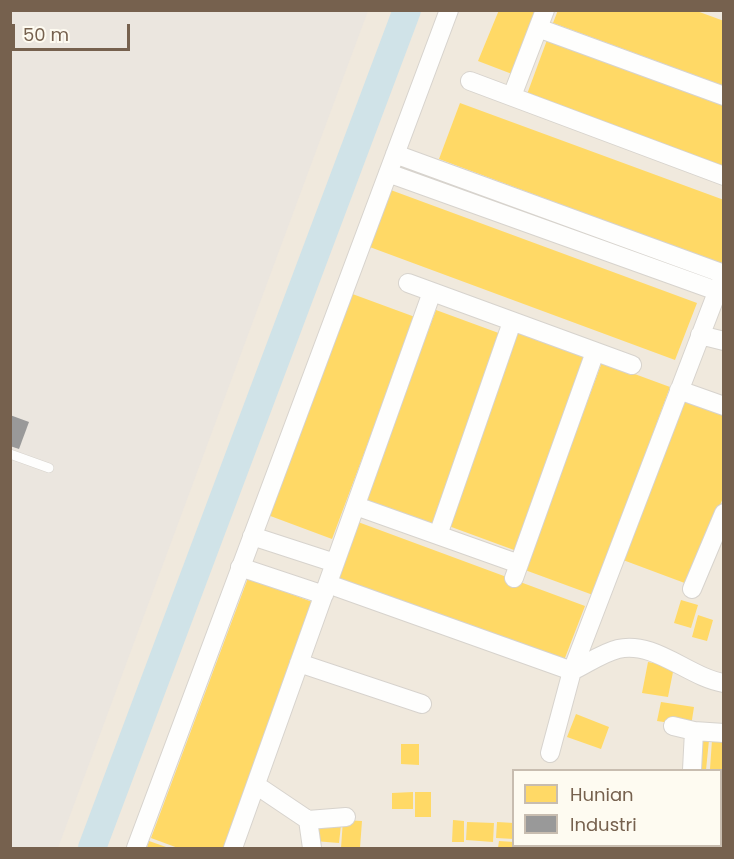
<!DOCTYPE html>
<html>
<head>
<meta charset="utf-8">
<style>
	body { margin:0 }
	#map { position:relative; width:734px; height:859px; overflow:hidden; background:#f8f6ef; font-family:Poppins,sans-serif }
	canvas { display:block }
	.frame { position:absolute; inset:0; border:12px solid #76614e; pointer-events:none }
	.legend { position:absolute; left:512px; top:769px; width:210px; height:78px; box-sizing:border-box; background:#fefbf1; border:2px solid #c8bdb0; margin:0; padding:8px 10px; list-style:none; font-size:18px; color:#76614e }
	.legend li { display:flex; align-items:center; gap:12px; height:30px }
	.legend b { width:30px; border:2px solid #c8bdb0 }
	.scale { position:absolute; left:12px; top:24px; width:118px; height:27px; box-sizing:border-box; border:3px solid #76614e; border-top:0; padding-left:8px; font-size:18px; line-height:21px; white-space:nowrap; color:#76614e; -webkit-text-stroke:4px #fefbf1; paint-order:stroke }
</style>
</head>
<body>
<div id="map">
<canvas width="734" height="859"></canvas>
<div class="frame"></div>
<ul class="legend">
<li><b style="height:16px;background:#ffd966"></b>Hunian</li>
<li><b style="height:16px;background:#999"></b>Industri</li>
</ul>
<div class="scale">50 m</div>
</div>
<script>
const c = document.querySelector('canvas').getContext('2d');
c.lineJoin = 'round';
function fillPath(path, color) { c.fillStyle = color; c.fill(path, 'evenodd'); }
function trace(path, color, width, dash) { c.strokeStyle = color; c.lineWidth = width; c.lineCap = dash ? 'butt' : 'round'; c.setLineDash(dash || []); c.stroke(path); }
const residential = new Path2D(`
	M10 11H723V848H11ZM514 770H720V846H514Z`);
const industrial = new Path2D(`
	M10 11H368L58 848H11Z`);
const homes = new Path2D(`
	M499 10H536L512 74 478 61Z
	M558 10H694L724 21V86L553 23Z
	M547 40 724 106V170L526 97Z
	M460 103 724 200V257L721 264 439 159Z
	M388 189 697 303 675 360 367 246Z
	M347 292 415 317 332 539 265 514Z
	M436 310 504 335 432 528 364 503Z
	M517 332 585 357 514 550 446 525Z
	M602 362 670 387 593 595 525 570Z
	M683 398 724 413V495L690 585 623 560Z
	M358 522 585 606 563 663 337 579Z
	M248 578 315 603 224 848H178L151 838Z
	M681 600 698 605 691 628 674 623Z
	M698 615 713 620 707 641 692 637Z
	M648 662 674 667 668 697 642 693Z
	M661 702 694 707 691 726 657 721Z
	M576 714 609 727 601 749 567 737Z
	M697 738 709 740 706 770 693 769Z
	M712 740 724 741 722 770 710 769Z
	M401 744H419V765L401 764Z
	M413 792V809H392V793Z
	M415 792H431V817H415Z
	M343 820 362 821 360 848H341Z
	M453 820 464 821V842H452Z
	M317 822 341 825 339 843 314 841Z
	M467 822 494 823 493 842 466 840Z
	M497 822 514 823V839L496 838Z
	M149 841 169 848H147Z
	M499 841 514 842V846H528V848H498Z`);
const industry = new Path2D(`
	M10 415 29 422 19 449 10 446Z`);
const river = new Path2D(`
	M92 848 407 10`);
const lane = new Path2D(`
	M10 454 49 468`);
const street = new Path2D(`
	M538 28 724 96
	M470 81 724 176
	M512 96 545 10
	M395 154 724 274
	M388 173 717 291
	M408 283 632 365
	M700 335 724 341
	M679 390 724 406
	M356 506 519 564
	M438 535 512 322
	M252 536 335 563
	M240 567 324 595
	M514 578 595 352
	M328 584 572 671C587 664 602 653 618 649 654 640 690 678 724 683
	M692 589 724 513
	M299 663 422 704
	M673 726 694 731
	M550 753 572 671 724 274
	M692 770 694 731 724 733
	M256 785 308 820 312 848
	M308 820 346 817
	M630 846V848
	M136 848 449 10
	M233 848 432 292
	M565 848V846`);
fillPath(residential, '#f0e9dd');
fillPath(industrial, '#ebe6df');
fillPath(homes, '#ffd966');
fillPath(industry, '#999');
trace(river, '#d0e3e8', 28);
trace(lane, '#d7d3cd', 10);
trace(street, '#d7d3cd', 20);
trace(lane, '#fefefd', 9);
trace(street, '#fefefd', 18);
</script>
</body>
</html>
